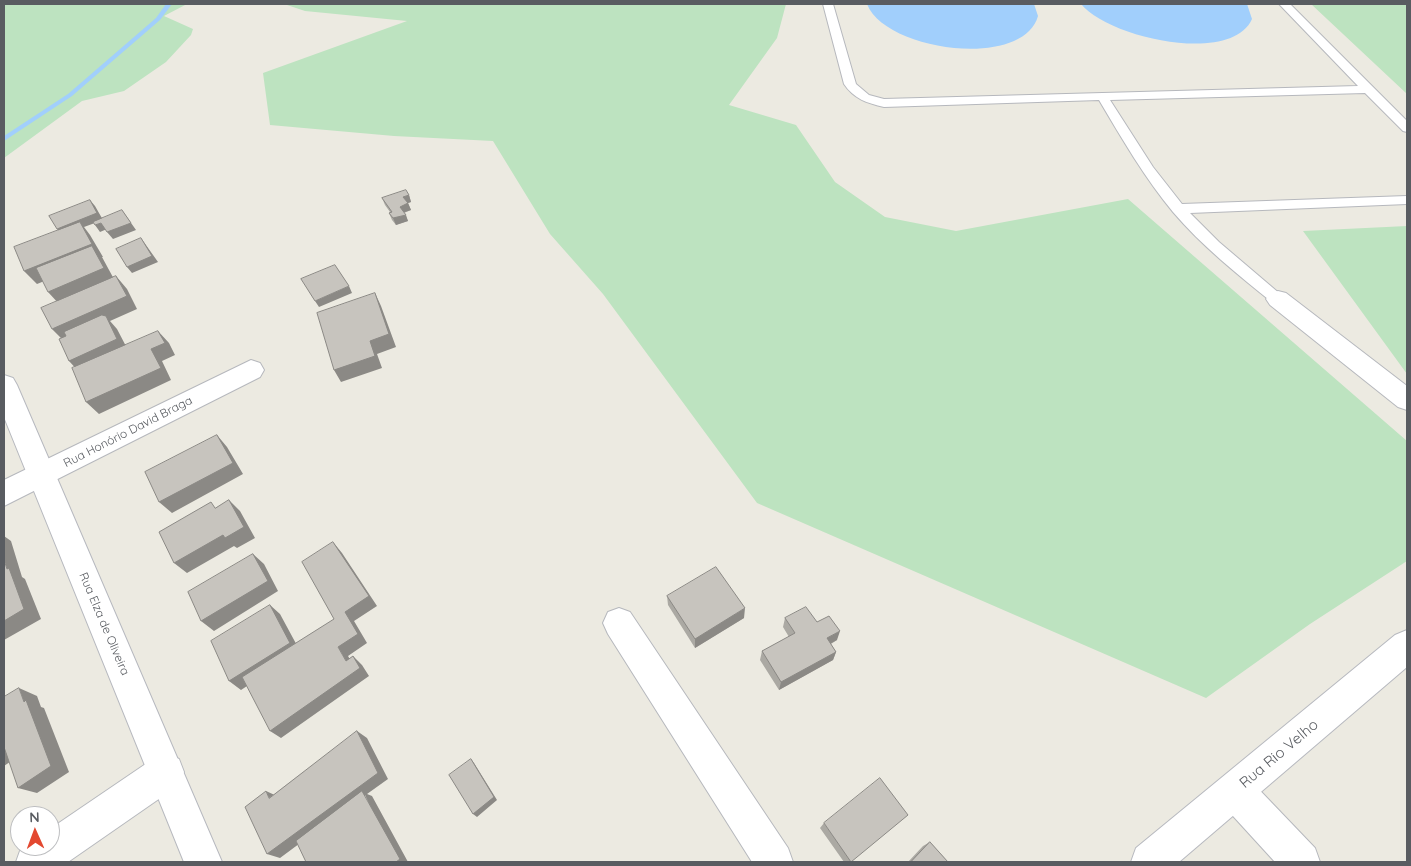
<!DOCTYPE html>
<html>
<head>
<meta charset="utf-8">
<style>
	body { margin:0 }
	#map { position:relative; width:1411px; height:866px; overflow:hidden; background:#eceae1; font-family:Quicksand,sans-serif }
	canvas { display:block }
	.frame { position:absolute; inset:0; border:5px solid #595c61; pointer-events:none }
	.north { position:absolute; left:10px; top:806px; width:50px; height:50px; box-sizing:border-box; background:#fff; border:1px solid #bdbec0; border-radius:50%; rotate:358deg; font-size:14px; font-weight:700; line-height:20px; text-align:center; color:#595c61 }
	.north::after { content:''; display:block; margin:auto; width:18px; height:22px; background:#e34830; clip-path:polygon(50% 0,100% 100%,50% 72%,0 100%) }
</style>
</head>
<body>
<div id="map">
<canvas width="1411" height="866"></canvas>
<div class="frame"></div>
<div class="north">N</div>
</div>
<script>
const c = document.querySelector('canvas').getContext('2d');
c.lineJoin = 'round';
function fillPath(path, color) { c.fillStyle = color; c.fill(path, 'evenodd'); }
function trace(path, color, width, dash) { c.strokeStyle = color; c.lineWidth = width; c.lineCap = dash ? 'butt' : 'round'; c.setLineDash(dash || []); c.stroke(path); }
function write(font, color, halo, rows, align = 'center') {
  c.font = font + ' Quicksand,sans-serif'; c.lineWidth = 4; c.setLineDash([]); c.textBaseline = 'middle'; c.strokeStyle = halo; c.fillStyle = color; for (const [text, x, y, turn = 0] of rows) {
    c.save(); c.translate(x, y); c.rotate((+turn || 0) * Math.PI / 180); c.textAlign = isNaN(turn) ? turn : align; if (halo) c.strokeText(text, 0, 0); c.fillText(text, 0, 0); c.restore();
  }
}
const green = new Path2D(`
	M4 4H187L164 16 193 29 191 35 166 62 124 91 82 101 4 158Z
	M284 4H786L777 38 729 105 796 125 835 182 885 217 956 231 1128 199 1407 441V561L1310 624 1206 698 757 503 603 294 550 234 493 141 394 136 270 125 263 73 407 21 305 11Z
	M1311 4H1407V94Z
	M1407 226V374L1303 231Z`);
const water = new Path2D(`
	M867 4H1034L1038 16C1023 70 885 51 867 4Z
	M1081 4H1247L1252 19C1231 66 1107 37 1081 4Z`);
const stream = new Path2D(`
	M166 4H172L160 20 72 96 4 141V136L68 94 156 18Z`);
const lane = new Path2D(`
	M823 4H833L856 84 869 95 884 99 1358 86 1279 4H1290L1407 121V132L1403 131 1365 93 1110 100 1153 167 1182 204 1407 196V204L1190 213 1219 242 1286 299 1283 303H1273C1238 275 1202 246 1173 212 1145 178 1122 139 1099 100L884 107C867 103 854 99 844 84Z`);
const street = new Path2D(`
	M1278 291 1286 293 1407 386V410L1398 407 1270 305 1266 299 1270 293Z
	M251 360 260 363 264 370 260 377 4 506V480Z
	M619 608 630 612 788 848 793 862H752L608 634 603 623 608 612Z
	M166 754 179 759 184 772 179 785 68 862H16L21 848 25 846H50V829L153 759Z
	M1235 773 1248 778 1315 848 1320 862H1275L1222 804 1217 791 1222 778Z`);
const secondary = new Path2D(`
	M4 375 13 378 17 385 222 862H184L4 417Z
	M1407 630V667L1179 862H1131L1136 848 1395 635Z`);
const wall = new Path2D(`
	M409 195 411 202 408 203 411 210 404 213 408 221 396 225 392 220 389 213 390 212 385 205 382 198Z
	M667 596 744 618 695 648 668 605Z
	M785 618 817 622 837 640 831 644 836 652 833 660 779 690 760 660 762 651 789 637 783 627Z
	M824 823 852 862H844L820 828Z
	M930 842 948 862H908L923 846Z`);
const shadedWall = new Path2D(`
	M409 195 411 202 408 203 411 210 402 213 400 207 403 197Z
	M90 200 95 206 103 220 84 227 90 235 103 257H102L115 281 60 305 48 292 99 259 37 284 24 271 62 236 57 229Z
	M122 210 136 230 113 239 107 232Z
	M406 215 408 221 396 225 393 218Z
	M101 223 107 229 100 232 95 225Z
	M141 238 158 262 132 273 127 267Z
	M116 276 127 289 137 309 110 321 117 329 129 352 81 374 69 361 65 342 52 329Z
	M349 286 352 293 319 307 315 301Z
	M375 293 381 306 396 347 377 354 382 368 341 382 334 370 370 341Z
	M158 331 169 343 175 355 162 361 171 380 99 414 86 402 151 349Z
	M217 435 227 447 243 474 172 513 159 502Z
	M229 500 240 511 255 538 237 548 234 546 187 573 174 563Z
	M4 536 11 541 22 577 25 579 41 619 4 640V621L7 569 4 560Z
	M333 542 342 553 377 606 354 621 367 643 348 656 356 670 346 661 338 647 345 612Z
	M253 554 264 564 278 591 214 631 201 621Z
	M270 605 280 614 300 651 241 690 229 681Z
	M745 608 744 618 695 648V639Z
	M840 631 837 640 824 647 827 638Z
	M836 652 833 660 779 690 781 682Z
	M353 656 362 665 369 676 281 738 270 731Z
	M19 688 37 696 41 707 44 708 69 772 37 793 18 788 24 702Z
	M357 731 367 738 388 779 367 794 372 796 408 862H396L365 795 280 858 267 854Z
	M4 746 23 753 4 766Z
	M471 759 474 763 497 800 477 817 473 814Z
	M266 791 279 797 269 798Z`);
const building = new Path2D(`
	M406 190 409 195 403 197 408 203 400 207 406 215 393 218 389 213 392 212 382 198Z
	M90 200 97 213 57 229 49 216Z
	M122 210 131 223 107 232 101 223 95 225 93 222Z
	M80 222 92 244 24 271 14 247Z
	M141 238 152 256 127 267 116 249Z
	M92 246 104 268 48 292 36 268Z
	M335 265 349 286 315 301 301 279Z
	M116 276 127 296 52 329 41 308Z
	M375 293 389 334 370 341 375 356 334 370 317 313Z
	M102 315 106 316 117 339 69 361 59 339 66 336 64 332Z
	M158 331 165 343 151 349 161 368 86 402 72 368Z
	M217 435 233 463 159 502 145 472Z
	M229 500 244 527 225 538 223 535 174 563 159 532 211 502 215 508Z
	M333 542 369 596 345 612 358 634 338 647 346 661 353 656 360 668 270 731 242 677 334 619 302 562Z
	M253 554 268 581 201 621 188 592Z
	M4 560 7 569 9 568 24 609 4 621Z
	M716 567 745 608 695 639 667 596Z
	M270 605 290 643 229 681 211 641Z
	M806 607 817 622 829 616 840 631 827 638 836 652 781 682 762 651 795 633 785 618Z
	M19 688 24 702 26 700 51 766 18 788 4 747V697Z
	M357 731 378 773 267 854 245 807 266 791 269 798Z
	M471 759 494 797 473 814 449 775Z
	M880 778 908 815 851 862 824 823Z
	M362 791 400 859 396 862H306L296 841Z
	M930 842 948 862H911Z`);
const streetNames = [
	["Rua Honório David Braga",128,432,-27],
	["Rua Elza de Oliveira",104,624,67]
];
const nearStreetnames = [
	["Rua Rio Velho",1279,754,-40]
];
fillPath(green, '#bde3c0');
fillPath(water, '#a1cffc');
fillPath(stream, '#a1cffc');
trace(lane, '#b6b8bd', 2);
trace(street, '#b6b8bd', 2);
trace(secondary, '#b7b9bf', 2);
fillPath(lane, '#fff');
fillPath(street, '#fff');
fillPath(secondary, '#fff');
fillPath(wall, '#aba9a3');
fillPath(shadedWall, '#8b8985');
fillPath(building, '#c7c4be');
trace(building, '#8b8985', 1);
write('12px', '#595c61', '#fff', streetNames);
write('15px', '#595c61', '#fff', nearStreetnames);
</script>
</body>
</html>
